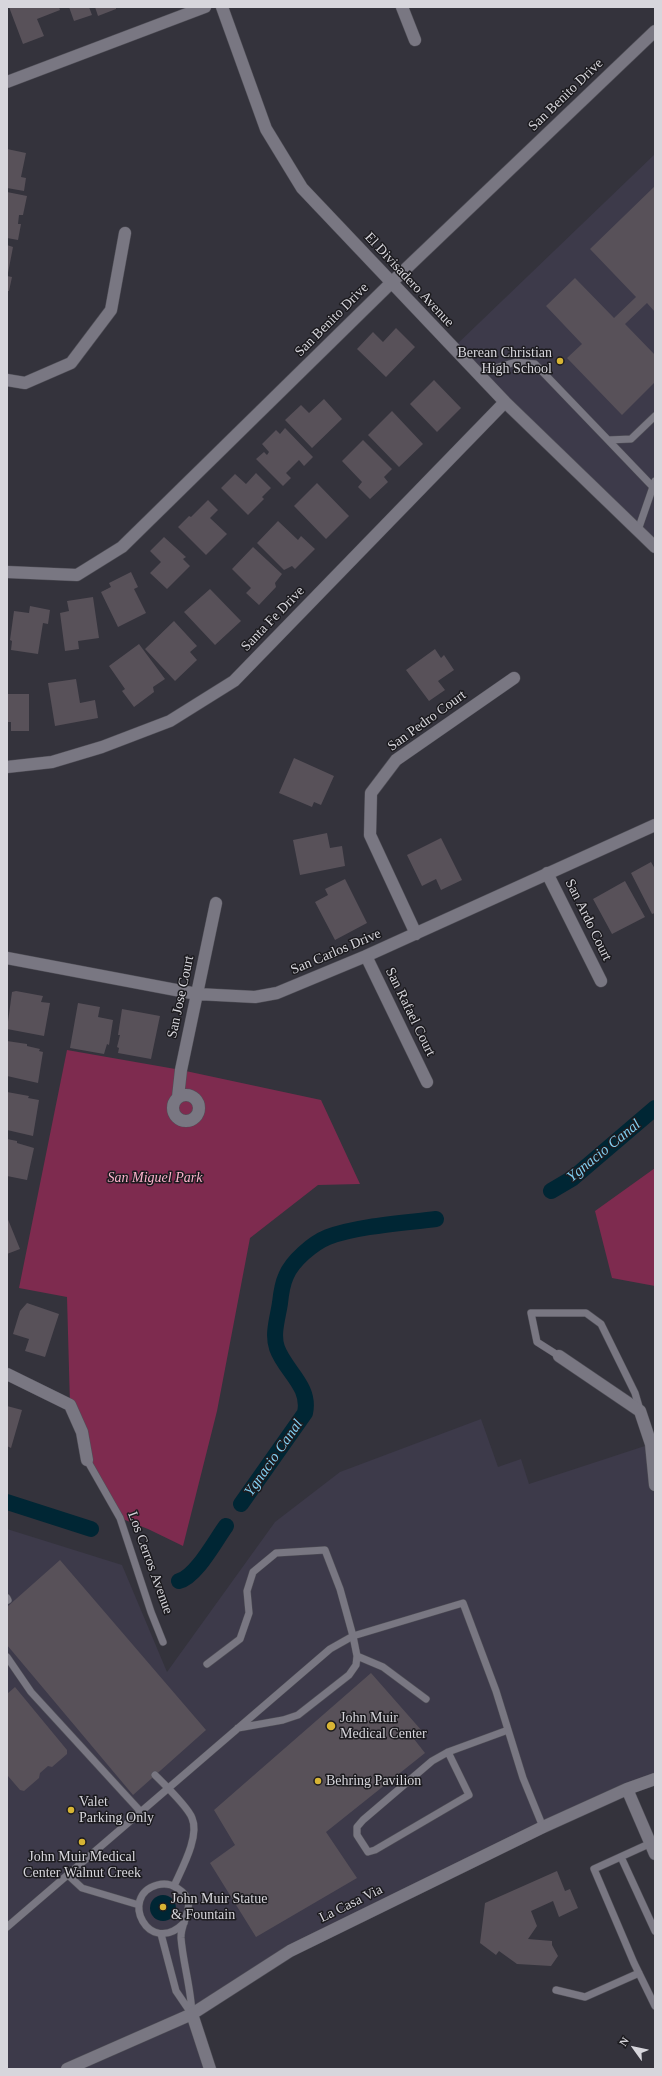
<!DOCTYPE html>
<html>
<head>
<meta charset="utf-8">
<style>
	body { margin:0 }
	#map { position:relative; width:662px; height:2076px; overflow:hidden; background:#34333c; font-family:"Times New Roman",serif }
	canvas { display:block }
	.frame { position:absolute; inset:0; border:8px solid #d7d6dc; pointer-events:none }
	.north { position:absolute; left:614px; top:2028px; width:40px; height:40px; -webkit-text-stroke:3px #1c1b1f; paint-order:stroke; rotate:303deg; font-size:11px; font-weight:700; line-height:16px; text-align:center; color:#d7d6dc }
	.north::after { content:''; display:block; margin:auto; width:14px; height:18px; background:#d7d6dc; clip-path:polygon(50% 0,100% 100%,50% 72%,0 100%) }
</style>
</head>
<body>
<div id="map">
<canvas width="662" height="2076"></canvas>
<div class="frame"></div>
<div class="north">N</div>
</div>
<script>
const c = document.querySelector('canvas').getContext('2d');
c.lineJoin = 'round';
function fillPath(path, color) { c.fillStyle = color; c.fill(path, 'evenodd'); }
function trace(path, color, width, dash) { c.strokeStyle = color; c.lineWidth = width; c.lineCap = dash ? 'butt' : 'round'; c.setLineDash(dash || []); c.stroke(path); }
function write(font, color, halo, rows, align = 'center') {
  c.font = font + ' "Times New Roman",serif'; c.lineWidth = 3; c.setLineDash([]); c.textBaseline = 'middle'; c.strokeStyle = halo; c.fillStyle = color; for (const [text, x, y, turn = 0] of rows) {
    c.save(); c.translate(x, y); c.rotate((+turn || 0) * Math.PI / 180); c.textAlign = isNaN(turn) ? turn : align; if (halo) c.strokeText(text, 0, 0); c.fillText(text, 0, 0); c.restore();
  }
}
const built = new Path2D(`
	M655 154V547L453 348Z
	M481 1419 498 1467 521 1459 529 1484 651 1444 655 1485V1779L290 1951 192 2013 210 2069H7V1529L122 1565 167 1672 275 1522 340 1472Z`);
const green = new Path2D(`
	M67 1050 181 1070 321 1100 360 1184 318 1185 250 1238 217 1411 183 1546 148 1529 120 1518 101 1488 70 1405 67 1297 19 1288Z
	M655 1168V1286L612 1278 595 1211Z`);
const water = new Path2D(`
	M150 1908a13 13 0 1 1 26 0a13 13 0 1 1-26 0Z`);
const canal = new Path2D(`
	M551 1191 573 1178 655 1108
	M7 1502 91 1529
	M241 1504 305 1413C311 1386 285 1371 277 1348 272 1334 278 1317 280 1303 281 1293 282 1285 286 1276 292 1261 313 1243 328 1237 357 1226 404 1223 436 1219
	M179 1581C196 1577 215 1541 226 1526`);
const building = new Path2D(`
	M9 7H59L60 10 37 19 44 36 23 44Z
	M69 7H89L92 15 74 21Z
	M95 7H116V9L98 16Z
	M7 149 26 153 21 177 26 178 24 191 7 188Z
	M655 186V312L647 303 625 324 655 355V382L622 415 567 358 582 344 546 306 575 278 614 318 636 297 590 249Z
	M7 192 27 196 23 215H19L18 224H21L18 240 7 238Z
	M7 245 13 247 8 273 7 272Z
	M7 276 12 277 9 291H7Z
	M396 328 415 347 386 377 357 349 373 332 383 342Z
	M434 380 461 408 437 432 410 404Z
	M324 399 342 419 312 448 285 420 301 405 309 413Z
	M392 411 423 444 399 467 368 435Z
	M285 428 313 457 304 466 299 460 286 473 291 478 283 486 256 459 264 452 267 455 269 452 262 444 276 430 280 434Z
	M363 440 392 469 384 477 388 482 370 499 358 487 362 482 342 461Z
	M256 473 271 488 262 497 264 499 248 515 221 488 235 474 246 484Z
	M317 483 349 516 326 539 294 506Z
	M208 500 218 510 210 518 227 534 206 555 178 527 189 516 191 517Z
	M278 521 298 540 301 536 315 549 295 569 292 566 284 570 257 543Z
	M164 537 186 557 183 559 190 566 167 589 150 573 161 562 150 551Z
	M253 547 282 574 275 583 276 587 259 605 246 593 251 588 232 569Z
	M131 572 138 587 134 589 146 613 118 627 101 592 111 587 109 583Z
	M210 589 241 621 215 645 184 612Z
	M93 597 99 638 78 641 79 649 65 651 60 613 69 611 67 601Z
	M30 606 50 610 48 624 43 623 38 654 11 650 12 641 10 640 14 611 29 613Z
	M174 621 197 646 190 652 197 660 175 681 145 649Z
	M139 644 165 679 153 687 154 692 134 707 122 691 125 689 109 666Z
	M435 649 441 658 444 655 454 670 438 681 445 690 429 701 406 670Z
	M76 679 80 703 95 700 98 718 55 726 48 683Z
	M7 694H29V731H11V722H7Z
	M294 758 334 776 321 805 314 802 312 807 279 793Z
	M327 833 330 848 342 846 345 866 300 875 293 840Z
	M441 838 462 880 441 890 436 879 422 886 407 855Z
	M651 862 655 869V913L652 914 631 873Z
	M345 879 367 923 335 940 315 902 328 895 325 889Z
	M625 881 645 917 612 934 593 899Z
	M16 991 43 996 41 1002 50 1003 44 1036 7 1029 12 992Z
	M78 1003 100 1007 98 1017 113 1020 109 1045 107 1044 104 1054 70 1048Z
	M122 1009 160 1016 151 1059 118 1053 119 1048 117 1047 120 1035H118Z
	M7 1041 27 1044V1046L40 1049 39 1051 43 1052 38 1083 7 1076Z
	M7 1092 29 1096 28 1098 39 1100 33 1136 7 1130Z
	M7 1139 17 1141V1143L34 1148 27 1180 7 1176Z
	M7 1217 20 1249 7 1254Z
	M27 1303 59 1314 45 1357 25 1351 29 1339 13 1334 20 1311Z
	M7 1406 22 1410 11 1448 7 1446Z
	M60 1560 206 1730 133 1795 7 1645V1607Z
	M371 1673 422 1731 414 1739 425 1753 326 1832 357 1878 256 1937 210 1863 235 1845 214 1810Z
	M15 1687 67 1750V1754L52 1767 48 1766 40 1773 39 1778 24 1791 20 1790 8 1776 7 1770V1694Z
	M557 1871 565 1891 570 1889 578 1908 559 1917 553 1901 531 1911 537 1926 528 1939 552 1941V1945L558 1956 551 1966 517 1964 499 1951 496 1955 480 1943 485 1903Z`);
const lane = new Path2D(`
	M478 373 516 362 535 364 608 440 631 439 655 416
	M608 440 653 487
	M638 530 655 481
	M559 1356 537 1342 531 1313H586L601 1324 635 1393 640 1410
	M87 1460 120 1518 151 1612 163 1642
	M7 1598 8 1600
	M357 1656 383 1667 426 1699
	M7 1657 31 1692 141 1812
	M207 1664 240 1639 249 1613 247 1591 253 1572 276 1553 325 1550 340 1589 353 1636 463 1603 496 1691 523 1778 543 1827
	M448 1752 469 1795 375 1850 368 1852 357 1835V1827L363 1820 432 1761 448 1752 508 1730
	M155 1775C164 1784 188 1807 192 1818 200 1836 182 1868 174 1886
	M651 1843 594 1869 634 1963 655 2006
	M621 1857 655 1931
	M68 1875 82 1888 139 1905
	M184 1923C149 1958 118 1896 157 1885 164 1883 171 1884 177 1888 201 1903 180 1919 181 1938 183 1963 191 1988 192 2014
	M7 1927 330 1649 353 1636 357 1656 356 1665 349 1675 298 1715 283 1720 238 1728
	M161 1934 176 1991 191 2013
	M556 1990 585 1997 639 1973`);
const street = new Path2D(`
	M222 7 266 129 302 188 505 402 655 547
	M402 7 415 40
	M7 82 205 7
	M7 380 25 383 71 363 111 310 125 233
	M7 572 77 575 122 547 391 283 655 31
	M7 767 52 762 102 747 170 721 234 681 505 402
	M547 873 601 981
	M416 934 370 835 371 793 396 760 514 678
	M366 956 427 1082
	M7 958 197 994 255 997 277 993 366 956 655 825
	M173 1108a13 13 0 1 1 26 0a13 13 0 1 1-26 0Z
	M178 1097 181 1070 216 903
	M559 1356 640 1411 651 1444 655 1485
	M7 1374 70 1405 82 1432 87 1460
	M627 1789 655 1854
	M192 2014 210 2069
	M67 2069 192 2014 290 1951 543 1827 627 1789 655 1779`);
const markers = [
	[560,361,4,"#d7b434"],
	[331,1726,5,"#d7b434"],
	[318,1781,4,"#d7b434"],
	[71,1810,4,"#d7b434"],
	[82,1842,4,"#d7b434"],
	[163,1907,4,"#d7b434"]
];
const streetNames = [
	["San Benito Drive",566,95,-44],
	["El Divisadero Avenue",409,280,47],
	["San Benito Drive",332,320,-45],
	["Santa Fe Drive",273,619,-46],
	["San Pedro Court",427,721,-36],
	["San Ardo Court",588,920,64],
	["San Carlos Drive",336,952,-23],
	["San Jose Court",181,997,-78],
	["San Rafael Court",410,1012,64],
	["Los Cerros Avenue",150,1563,70],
	["La Casa Via",351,1904,-26]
];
const poiNames = [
	["Berean Christian",552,353,"right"],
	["High School",552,369,"right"],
	["John Muir",340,1718],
	["Medical Center",340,1734],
	["Behring Pavilion",326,1781],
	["Valet",79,1802],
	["Parking Only",79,1818],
	["John Muir Medical",82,1857,"center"],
	["Center Walnut Creek",82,1873,"center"],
	["John Muir Statue",171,1899],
	["& Fountain",171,1915]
];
const parkNames = [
	["San Miguel Park",155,1178]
];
const waterNames = [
	["Ygnacio Canal",604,1151,-39],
	["Ygnacio Canal",274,1458,-55]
];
fillPath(built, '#3d3a4a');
fillPath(green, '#7e2b4f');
fillPath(water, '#002634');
trace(canal, '#002634', 16);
fillPath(building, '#585159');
trace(lane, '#504f57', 8);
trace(street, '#504f57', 13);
trace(lane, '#797782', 7);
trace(street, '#797782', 12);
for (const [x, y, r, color] of markers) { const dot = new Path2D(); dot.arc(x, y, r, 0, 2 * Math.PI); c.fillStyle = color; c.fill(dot); trace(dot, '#1c1b1f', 1.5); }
write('14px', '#d7d6dc', '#1c1b1f', streetNames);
write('14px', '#d7d6dc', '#1c1b1f', poiNames, 'left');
write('italic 14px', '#fcb2cc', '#1c1b1f', parkNames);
write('italic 15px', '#81cff2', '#1c1b1f', waterNames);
</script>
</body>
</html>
